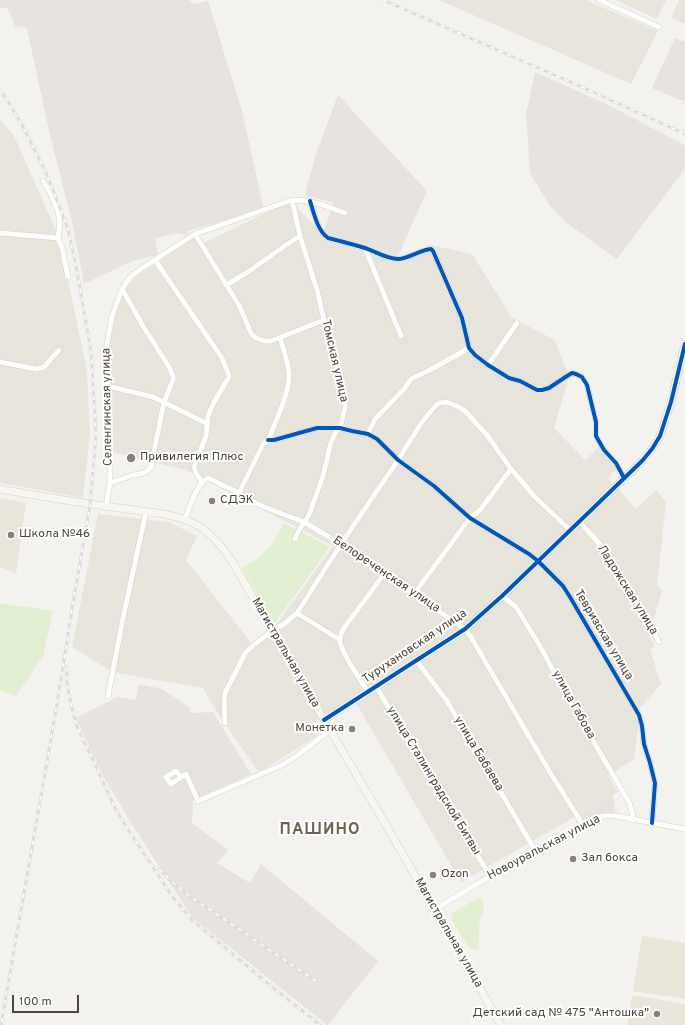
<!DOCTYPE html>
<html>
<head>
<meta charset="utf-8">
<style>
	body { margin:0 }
	#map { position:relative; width:685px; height:1025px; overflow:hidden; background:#f4f2ee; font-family:Overpass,sans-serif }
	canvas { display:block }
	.scale { position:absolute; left:12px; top:995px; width:67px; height:18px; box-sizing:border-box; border:2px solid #4b4439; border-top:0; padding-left:5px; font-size:12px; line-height:14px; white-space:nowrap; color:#4b4439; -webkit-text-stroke:3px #fff; paint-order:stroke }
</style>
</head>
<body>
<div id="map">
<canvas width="685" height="1025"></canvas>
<div class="scale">100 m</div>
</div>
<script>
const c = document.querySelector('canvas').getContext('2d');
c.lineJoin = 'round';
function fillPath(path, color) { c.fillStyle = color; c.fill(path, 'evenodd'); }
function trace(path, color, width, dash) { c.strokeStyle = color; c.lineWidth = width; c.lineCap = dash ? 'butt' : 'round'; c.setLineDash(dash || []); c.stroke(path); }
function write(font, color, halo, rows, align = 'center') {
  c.font = font + ' Overpass,sans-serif'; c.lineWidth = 4; c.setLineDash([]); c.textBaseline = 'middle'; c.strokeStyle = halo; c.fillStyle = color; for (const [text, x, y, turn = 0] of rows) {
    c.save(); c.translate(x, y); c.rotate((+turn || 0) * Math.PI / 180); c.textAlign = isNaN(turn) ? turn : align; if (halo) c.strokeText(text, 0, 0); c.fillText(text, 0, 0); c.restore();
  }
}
const residential = new Path2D(`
	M439 0H586L658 31 631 84Z
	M615 0H666L657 19Z
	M679 0H685V24L671 18Z
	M0 120 14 136 59 237 87 371 90 434 83 498 0 483Z
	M290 201 321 232 398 257 431 245 472 254 512 318 555 340 569 377 554 428 585 460 598 448 617 468 608 478 636 509 656 490 666 502 657 585 662 591 653 622 644 628 655 646 650 649 661 684 641 707 633 712 639 723 634 759 608 776 618 792 461 882 353 698 311 725 317 736 261 771 257 770 215 709 203 688 112 672 72 647 98 514 169 522 197 536 186 560 252 644 274 628 333 546 186 470 111 452 106 347 119 295 137 276 195 237 202 244Z`);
const industrial = new Path2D(`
	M0 0H189L194 4 208 1 242 111 264 210 187 231V235L179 233 155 238 158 255 132 261 84 284 72 222 49 131 27 28 15 26 7 7 0 9Z
	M675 38 685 42V102L652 88Z
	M535 72 604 103 685 145V169L617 259 568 224 550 206 530 173 526 114Z
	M338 95 427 191 398 256 323 232 334 203 305 195 315 157Z
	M139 684 162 689 189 707 191 713 213 712 251 774 193 800 192 823 228 850 217 863 250 883 261 864 378 961 328 1025H327L192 917 133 826 102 774 76 718 117 697 136 700Z`);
const education = new Path2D(`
	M0 498 26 503 16 574 0 567Z
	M642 936 685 943V999L633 991Z
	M632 995 685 1004V1025H627Z`);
const green = new Path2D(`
	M284 523 330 547 274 624 242 568C248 564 256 561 261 556 271 547 279 535 284 523Z
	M0 603 53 611 43 656 16 696 0 690Z
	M478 898H482L484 909 479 925V939L478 950 470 949 453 923 451 914Z`);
const parking = new Path2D(`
	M613 795 616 816H604L583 825 577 816Z`);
const street = new Path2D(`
	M599 0 659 27
	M43 181 49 190 58 211 60 222 58 238 62 248 68 277
	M292 200 300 236 317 290 324 320 337 365 344 396 345 407 340 428 336 432 331 442 323 476 309 515 298 532 295 539
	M310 201C314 213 317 230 328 238 340 241 352 244 365 248 375 251 386 259 398 259 409 259 419 250 431 249L433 251 462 318 469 348 475 355 488 365 509 378 520 381 537 390H542L549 388 567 376 572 373 576 374 582 377 587 385 596 422V436L604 450 616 463 624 478
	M0 233 58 238
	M195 234 240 307 251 333 256 338 264 341H271L324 320
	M365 248 401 336
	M155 260 222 358 227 370 229 377 214 402 208 416 206 436 195 464C193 471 198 476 202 482
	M226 285 248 272 286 245 300 236
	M0 362 36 369 44 367 59 350
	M488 365 517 323
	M108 386 153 397 206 423
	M368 434 375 419 405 388 411 379 430 370 469 348
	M268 440H274L317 428H340L352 431 368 434 377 439 398 460 434 486 470 518 529 554 538 561 563 586 570 597 639 715 642 726 644 744 650 763 655 783 652 823
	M110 483 133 475 144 473 148 470 151 467 164 402 173 380V376L169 367 143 326 122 289
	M239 493 263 444 268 440C275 423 290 392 289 374 288 362 284 350 280 338
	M106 506 110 483V450L106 350 112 316 122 289 130 277 142 268 195 234 292 200C310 199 328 207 345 213
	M185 519C189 509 197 482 208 478L239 493 255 503 272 510 304 522 341 544 359 559 384 574 465 629 471 637 551 774 583 825
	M579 521 604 549 659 642
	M414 594 470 518 480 510 511 469 535 497 570 530
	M502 596 516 607 540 646 569 700 629 802 632 811 633 820
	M297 613 340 640
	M416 660 447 701 536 852
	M376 686 432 782 491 877
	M368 691C361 681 340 650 340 640 340 635 342 631 344 628L384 574
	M108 696 123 618 146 512
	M225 723 224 701 225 693 246 652 255 644 272 631 284 624 297 613 341 544 398 460 422 422 436 405 440 403 446 402 459 407 465 411 487 435 511 469
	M181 777 176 771 166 777 171 784 186 774 198 801 282 765 298 755 330 730
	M435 909 482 881 596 818 604 816H616L685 829`);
const secondary = new Path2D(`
	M0 489C37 496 74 502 112 507 137 511 172 512 195 524 212 533 223 547 233 563L330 730 379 813 501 1025
	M324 720 465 629 502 596 642 461 652 449 660 436 671 402 685 344`);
const rail = new Path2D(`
	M383 0 582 87 685 134
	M0 90 9 103 22 125 47 175 68 229 77 271 91 352 96 434 90 506 74 597 56 710 1 1025
	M67 667V682L69 695 76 724 84 742 93 760 115 808 127 828 172 896 192 920 271 986 320 1025
	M159 869 169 879 188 895 316 981`);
const cycleway = new Path2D(`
	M310 201C314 213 317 230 328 238 340 241 352 244 365 248 375 251 386 259 398 259 409 259 419 250 431 249L433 251 462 318 469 348 475 355 488 365 509 378 520 381 537 390H542L549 388 567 376 572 373 576 374 582 377 587 385 596 422V436L604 450 616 463 624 478
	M268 440H274L317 428H340L352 431 368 434 377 439 398 460 434 486 470 518 529 554 538 561 563 586 570 597 639 715 642 726 644 744 650 763 655 783 652 823
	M324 720 465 629 502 596 642 461 652 449 660 436 671 402 685 344`);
const markers = [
	[131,458,5,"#868178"],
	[212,501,4,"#868178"],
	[11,535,4,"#868178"],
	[352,729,4,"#868178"],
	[573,859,4,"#868178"],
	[433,875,4,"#868178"],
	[657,1014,4,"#868178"]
];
const streetNames = [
	["Томская улица",334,361,77],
	["Селенгинская улица",108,407,-91],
	["Белореченская улица",386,575,34],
	["Ладожская улица",627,590,58],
	["Тевризская улица",603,635,59],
	["Турухановская улица",415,647,-34],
	["Магистральная улица",285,653,60],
	["улица Габова",573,705,61],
	["улица Бабаева",478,754,59],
	["улица Сталинградской Битвы",433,781,59],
	["Новоуральская улица",544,848,-28],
	["Магистральная улица",448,933,60]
];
const poiNames = [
	["Привилегия Плюс",140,458],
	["СДЭК",220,501],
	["Школа №46",19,535],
	["Монетка",344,729,"right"],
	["Зал бокса",581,859],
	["Ozon",441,875],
	["Детский сад № 475 \"Антошка\"",649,1014,"right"]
];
const districtNames = [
	["ПАШИНО",320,831]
];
fillPath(residential, '#e7e4dc');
fillPath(industrial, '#e6e2de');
fillPath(education, '#eae5da');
fillPath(green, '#e1eecf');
fillPath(parking, '#e6e3df');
trace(street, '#d2d0cb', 6);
trace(secondary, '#d3cfc5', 8);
trace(street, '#fdfdfc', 5);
trace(secondary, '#f7f6f1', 7);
trace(rail, '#dbdbda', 3);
trace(rail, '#fff', 1.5, [4.5]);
trace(cycleway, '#0057b8', 4);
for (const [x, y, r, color] of markers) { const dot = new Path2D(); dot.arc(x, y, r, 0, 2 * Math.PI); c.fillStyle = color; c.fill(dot); trace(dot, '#fff', 1.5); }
write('12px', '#4b4439', '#fff', streetNames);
write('12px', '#4b4439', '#fff', poiNames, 'left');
c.letterSpacing = '1px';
write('bold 16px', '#6e6250', '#fff', districtNames);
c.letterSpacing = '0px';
</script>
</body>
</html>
